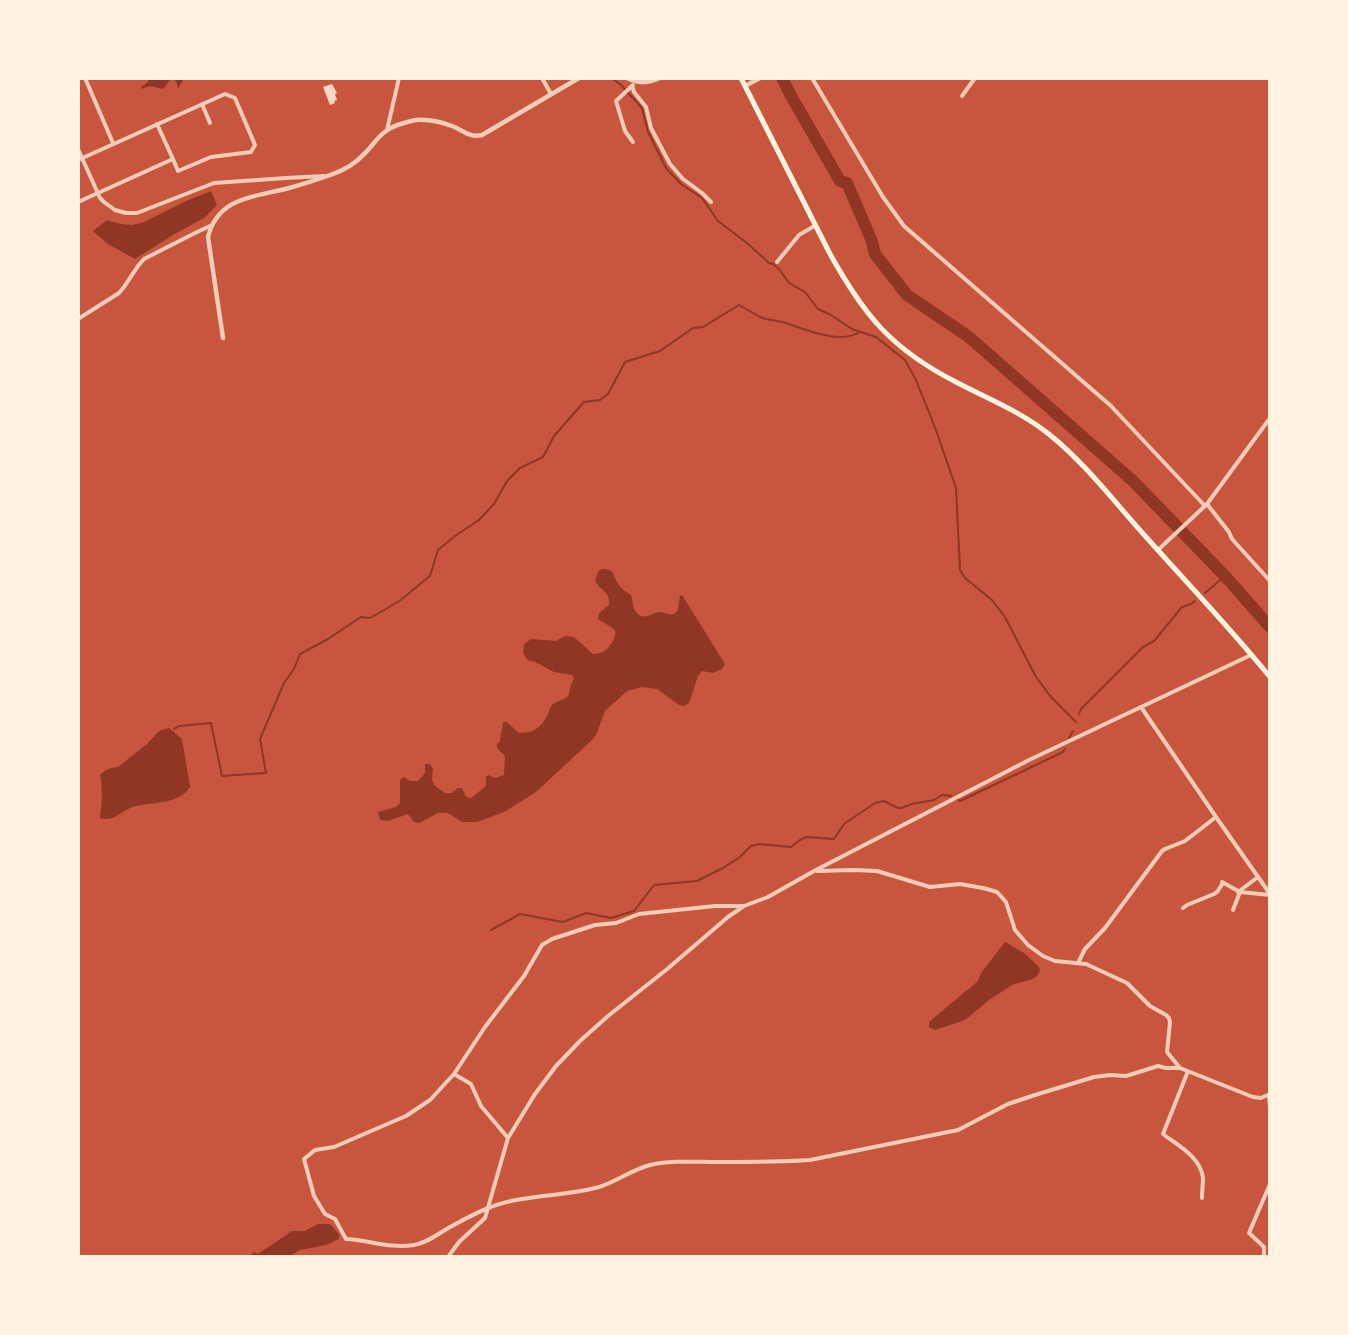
<!DOCTYPE html>
<html>
<head>
<meta charset="utf-8">
<style>
	body { margin:0 }
	#map { position:relative; width:1348px; height:1335px; overflow:hidden; background:#c8553d; font-family:Roboto,sans-serif }
	canvas { display:block }
	.frame { position:absolute; inset:0; border:80px solid #fff3e0; pointer-events:none }
</style>
</head>
<body>
<div id="map">
<canvas width="1348" height="1335"></canvas>
<div class="frame"></div>
</div>
<script>
const c = document.querySelector('canvas').getContext('2d');
c.lineJoin = 'round';
function fillPath(path, color) { c.fillStyle = color; c.fill(path, 'evenodd'); }
function trace(path, color, width, dash) { c.strokeStyle = color; c.lineWidth = width; c.lineCap = dash ? 'butt' : 'round'; c.setLineDash(dash || []); c.stroke(path); }
const water = new Path2D(`
	M145 78H184L178 89 176 81 173 79 170 80 163 89 150 86 141 89V87L149 81Z
	M211 191 217 205 204 218 173 235 135 259 108 244 93 231 107 220 121 224 132 225 144 222 186 201Z
	M602 569C615 568 613 577 619 585 622 589 626 592 631 595 633 601 632 608 637 613 644 621 652 613 659 612 665 612 673 618 677 611 679 608 679 600 680 596L682 595 725 664 722 669 713 673 702 671 698 676 689 703 684 706 679 705 657 689 642 687 627 691 605 711 596 735 592 740 536 792 504 812 477 822H462L448 813H438L419 823 414 822 408 814 388 821 380 820 378 812 396 807 400 803V780L404 777 410 781H418L425 773V764H430L433 769 432 779 434 785 445 793H452L458 788H462L466 797 471 798 486 786V777L488 775 495 778 504 775 505 756 497 748V744L500 741C500 734 503 729 503 722H507L519 733C534 733 541 728 548 714 549 711 550 708 552 705 556 701 565 700 568 696 571 692 569 685 574 679L572 675 554 672 535 662 527 660 523 652 524 644 531 639 556 641 565 636 574 637 593 654C594 654 602 653 603 652 609 649 617 637 615 631 613 627 602 622 598 619L599 613 609 605C611 592 601 591 595 581L598 572Z
	M169 728 182 739 190 787C178 806 149 801 130 808 118 813 115 822 100 818 102 803 103 790 100 775 104 770 112 767 118 767L148 743 159 731Z
	M1005 942 1024 953 1039 967 1040 970 1038 975 1033 979 1014 984 989 1000 965 1020 935 1030 929 1027V1022L978 981 981 973Z
	M318 1224H330L339 1234V1239L326 1245 300 1250 288 1257H249L254 1252 258 1254 292 1231H305Z`);
const stream = new Path2D(`
	M589 78H593
	M612 78 621 85 642 108 648 132 666 168 681 184 702 198 718 221 747 243 769 263 773 264 779 269 789 283 805 292 818 309 831 315 852 329 876 337 905 360 916 380 936 430 956 488 960 570 965 578 992 600 1005 617 1036 677 1051 697 1076 722
	M1205 593 1225 576
	M1079 714 1081 709 1143 647 1154 641 1182 607 1191 604 1195 601
	M174 729 179 726 211 723 222 776 266 773 260 739 284 683 294 669 300 654 328 639 361 617 370 618 386 609 402 599 430 576 438 550 455 536 479 520 494 504 507 481 520 468 543 457 554 436 584 402 600 400 608 394 625 362 660 351 693 328 703 327 739 305C746 309 753 313 760 317 766 320 775 320 783 322 804 329 840 345 860 332
	M1069 738 1073 731
	M957 799 960 801 1063 752 1065 749
	M491 930 520 914 563 922 586 913 611 918 634 911 654 885 697 881 723 868 740 857 751 846 759 844 791 847 800 840 806 837 834 839 844 824 875 803 884 801 898 808H901L912 804 934 800 942 795 951 796`);
const river = new Path2D(`
	M782 78 790 94 840 181 847 183 871 239 875 254 907 295 969 337 1133 481 1225 576 1270 627`);
const building = new Path2D(`
	M332 84 337 93 335 94 337 100 334 101 335 103 330 105 323 87Z`);
const minor = new Path2D(`
	M85 78 113 143
	M542 78 551 94
	M812 78 883 197 904 226 1111 406 1205 506
	M632 86 634 92 646 107 651 128 670 164 683 179 702 193 711 202
	M962 96 975 78
	M202 104 210 123
	M157 124 173 159
	M387 130 399 78
	M633 142 625 131 616 101 633 85
	M78 149 100 198 104 202 115 210 126 213H137L214 183 286 178 324 176
	M78 160 225 94 235 98 255 145 251 152 211 157 178 171 173 159 78 202
	M777 262 799 235 816 225
	M78 319 119 293 124 287 138 266 144 259 193 234 210 226
	M1207 504 1229 532 1232 539 1270 581
	M1158 550 1207 504 1270 418
	M1141 707 1216 817 1270 894
	M817 871 854 870 877 871 930 887 960 884 983 888 997 892 1006 902 1015 930 1028 945 1043 956 1055 961 1086 964 1127 983 1150 1006 1166 1015 1169 1018 1170 1022 1167 1052 1180 1068
	M1222 882 1240 892 1270 895
	M1238 892 1258 877
	M744 906H715L639 914 616 923 595 925 552 939 542 945 524 976 485 1027 454 1074 430 1100 406 1116 334 1147 315 1150 304 1159 314 1196 325 1214 335 1219 346 1239C369 1240 390 1249 414 1245 427 1243 438 1234 450 1227 463 1220 477 1212 491 1207 525 1194 564 1197 599 1187 616 1182 631 1170 650 1165 672 1160 695 1162 718 1162 749 1162 779 1162 810 1160L958 1130 1008 1104 1035 1095 1094 1077 1110 1075 1126 1076 1158 1066 1166 1068H1180L1253 1097 1261 1098 1270 1094
	M1183 908 1187 905 1214 894 1217 892 1223 883
	M1233 910 1240 892
	M1078 963 1085 949 1105 928 1162 851 1165 849 1185 841 1216 817
	M1188 1071 1163 1134C1177 1145 1201 1157 1203 1178 1203 1184 1202 1191 1202 1198
	M454 1074 471 1084 481 1106 508 1138
	M1269 1096 1270 1107
	M448 1257 459 1242 485 1218 508 1138 535 1094 556 1066 580 1041 608 1016 666 970 728 917 744 906 768 897 814 871 1029 760 1251 655
	M1264 1257V1247L1249 1233 1270 1184`);
const tertiary = new Path2D(`
	M627 78C639 84 648 83 660 78
	M745 86 760 78
	M223 338 208 237C218 196 256 197 289 188 304 184 319 179 333 174 344 170 356 163 364 154 372 147 377 137 386 131 394 125 406 122 416 120 429 119 441 122 452 126 463 130 469 138 482 135L579 78`);
const secondary = new Path2D(`
	M741 78 829 252C863 314 891 349 956 382 988 399 1022 412 1050 435 1086 464 1116 504 1147 538 1188 584 1231 629 1270 677`);
fillPath(water, '#8f3625');
trace(stream, '#8f3625', 2);
trace(river, '#8f3625', 12);
fillPath(building, '#f7dbc8');
trace(minor, '#f1ccb7', 4);
trace(tertiary, '#f1ccb7', 4.5);
trace(secondary, '#fff3e0', 5);
</script>
</body>
</html>
